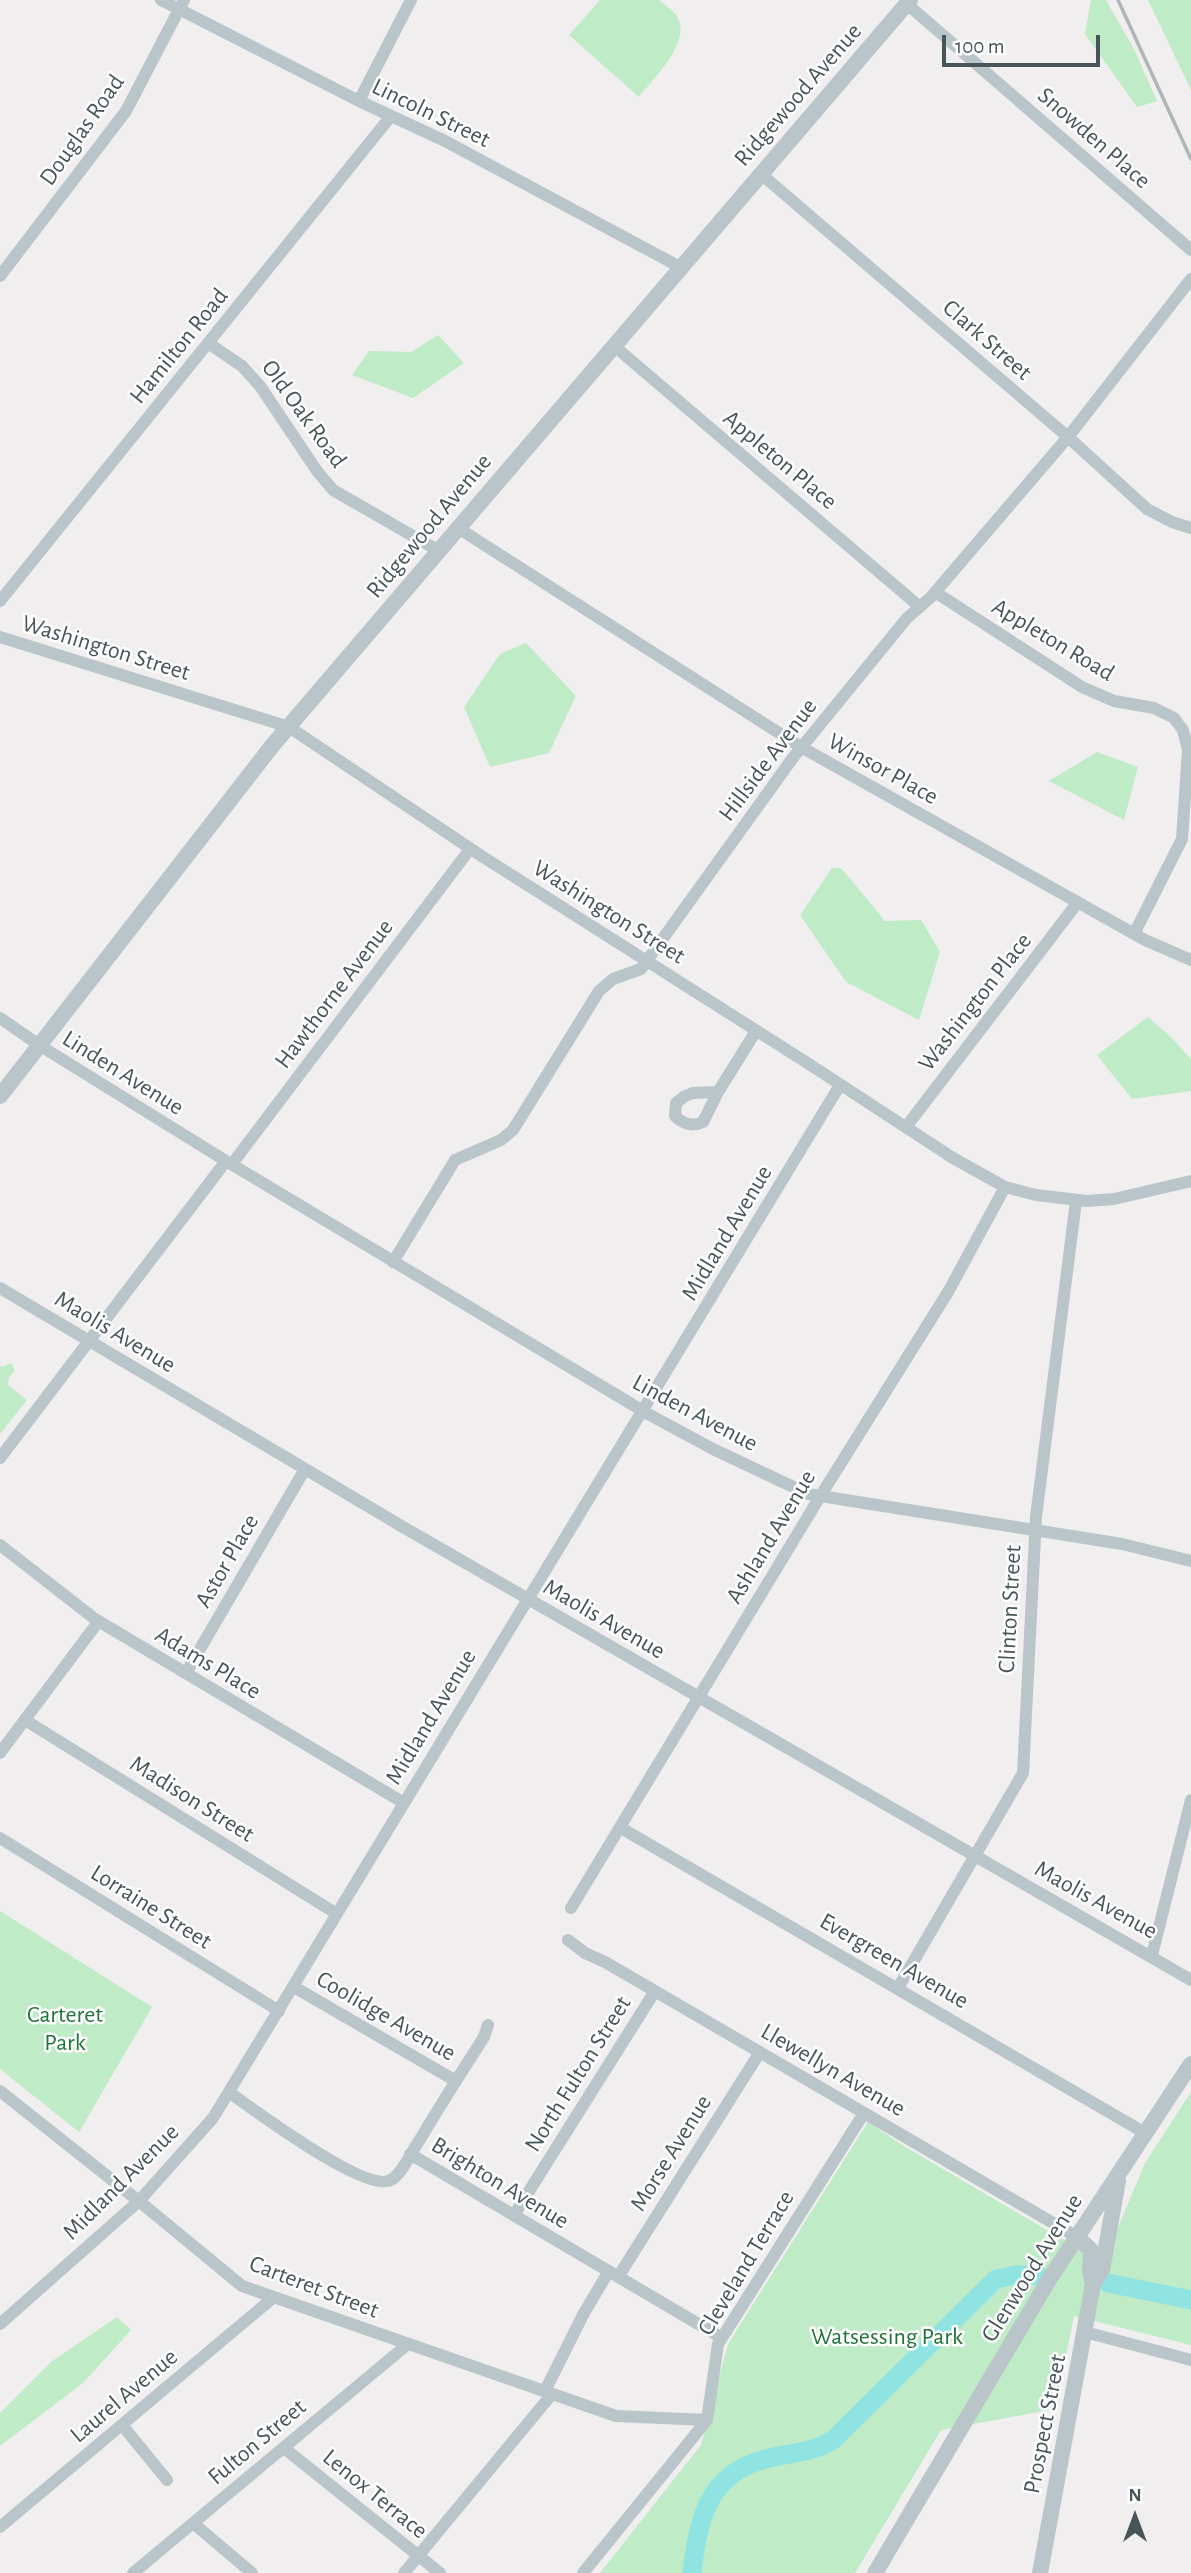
<!DOCTYPE html>
<html>
<head>
<meta charset="utf-8">
<style>
	body { margin:0 }
	#map { position:relative; width:1191px; height:2573px; overflow:hidden; background:#f0eeee; font-family:"Alegreya Sans",sans-serif }
	canvas { display:block }
	.north { position:absolute; left:1100px; top:2482px; width:70px; height:70px; -webkit-text-stroke:5px #fff; paint-order:stroke; rotate:0deg; font-size:19px; font-weight:700; line-height:28px; text-align:center; color:#475559 }
	.north::after { content:''; display:block; margin:auto; width:24px; height:32px; background:#475559; clip-path:polygon(50% 0,100% 100%,50% 72%,0 100%) }
	.scale { position:absolute; left:942px; top:35px; width:158px; height:32px; box-sizing:border-box; border:4px solid #475559; border-top:0; padding-left:9px; font-size:21px; line-height:24px; white-space:nowrap; color:#475559; -webkit-text-stroke:5px #fff; paint-order:stroke }
</style>
</head>
<body>
<div id="map">
<canvas width="1191" height="2573"></canvas>
<div class="north">N</div>
<div class="scale">100 m</div>
</div>
<script>
const c = document.querySelector('canvas').getContext('2d');
c.lineJoin = 'round';
function fillPath(path, color) { c.fillStyle = color; c.fill(path, 'evenodd'); }
function trace(path, color, width, dash) { c.strokeStyle = color; c.lineWidth = width; c.lineCap = dash ? 'butt' : 'round'; c.setLineDash(dash || []); c.stroke(path); }
function write(font, color, halo, rows, align = 'center') {
  c.font = font + ' "Alegreya Sans",sans-serif'; c.lineWidth = 5; c.setLineDash([]); c.textBaseline = 'middle'; c.strokeStyle = halo; c.fillStyle = color; for (const [text, x, y, turn = 0] of rows) {
    c.save(); c.translate(x, y); c.rotate((+turn || 0) * Math.PI / 180); c.textAlign = isNaN(turn) ? turn : align; if (halo) c.strokeText(text, 0, 0); c.fillText(text, 0, 0); c.restore();
  }
}
const green = new Path2D(`
	M600 0H659C665 5 672 10 676 15 694 40 653 79 639 97L569 35Z
	M1091 0H1106L1135 51 1157 101 1137 107 1085 34Z
	M1148 0H1191V90Z
	M438 335 464 363 413 398 352 375 369 351 411 352Z
	M526 643 576 696 549 753 490 767 464 707 500 654Z
	M1097 752 1138 767 1124 820 1049 781Z
	M832 868H841L885 921 921 920 940 952 919 1020 846 982 800 915Z
	M1148 1017 1171 1037 1191 1059V1091L1132 1099 1097 1055Z
	M11 1363 15 1371 9 1377 8 1385 27 1400 0 1434V1365L2 1367Z
	M0 1911 152 2007 79 2132 0 2069Z
	M1191 2092V2345L1074 2316 1055 2409 941 2430 855 2573H694L700 2512 683 2573H600L701 2445 728 2344 868 2122 902 2145 1062 2239 1109 2249 1145 2163Z
	M117 2317 131 2330 83 2383 0 2446V2413L51 2362Z`);
const river = new Path2D(`
	M1108 2283 1191 2300
	M692 2573C698 2521 707 2474 765 2459 789 2453 811 2453 833 2440L996 2279 1016 2275H1038`);
const minor = new Path2D(`
	M161 0 359 101 445 141 680 267
	M907 4 1191 250
	M359 101 411 0
	M761 174 1068 437 1147 509 1172 522 1191 528
	M0 276 126 111 184 0
	M208 343 242 366 260 386 317 471 333 490 439 551
	M613 345 920 607
	M458 528 801 747 1145 940 1191 960
	M935 592 1082 687 1114 701 1154 708 1174 718 1183 730 1188 750 1182 839 1134 934
	M0 601 391 116
	M0 637 289 727 480 855 809 1064 953 1158 1005 1187 1036 1195 1087 1201 1114 1199 1191 1181
	M0 1018 39 1045 226 1161 648 1414 713 1449 808 1494 1122 1544 1191 1561
	M718 1092 703 1122C693 1127 683 1124 675 1116L676 1103 685 1096 693 1093 718 1092 756 1031
	M906 1127 1078 902
	M232 1164 470 849
	M393 1262 455 1160 501 1140 513 1130 599 991 613 979 641 969 792 759 907 618 931 597 1068 437 1191 279
	M0 1288 403 1527 1191 1980
	M0 1458 226 1161
	M0 1545 95 1619 404 1803
	M186 1673 305 1469
	M25 1720 337 1914
	M0 1753 98 1622
	M621 1828 1145 2133
	M0 1838 279 2011
	M571 1908 821 1495 948 1292 1005 1187
	M568 1940 585 1953 605 1962 1077 2237
	M1152 1955 1191 1800
	M294 1987 456 2081
	M898 1988 1023 1773 1036 1517 1076 1201
	M0 2091 145 2206 242 2286 616 2416 707 2420
	M230 2093C254 2110 367 2194 391 2180 403 2173 411 2152 419 2141 440 2106 462 2071 484 2037L488 2025
	M410 2154 722 2338
	M514 2215 655 1991
	M618 2277 760 2052
	M0 2324 139 2201 213 2118 840 1085
	M1085 2332 1191 2360
	M545 2391 584 2313 609 2271
	M122 2425 167 2480
	M284 2448 440 2573
	M193 2523 252 2573
	M0 2527 274 2297
	M133 2573 408 2344
	M404 2573 552 2394
	M583 2573 707 2420 718 2344 864 2113`);
const tertiary = new Path2D(`
	M0 1096 272 746 910 0
	M1077 2237 1091 2250 1090 2270 1093 2284
	M875 2573 1050 2278 1191 2064
	M1040 2573 1093 2284 1102 2270 1118 2181`);
const rail = new Path2D(`
	M1118 0 1191 159`);
const streetNames = [
	["Ridgewood Avenue",798,95,-49],
	["Lincoln Street",431,113,26],
	["Douglas Road",82,130,-55],
	["Snowden Place",1094,138,41],
	["Clark Street",987,340,41],
	["Hamilton Road",179,346,-51],
	["Old Oak Road",304,414,54],
	["Appleton Place",780,460,40],
	["Ridgewood Avenue",429,526,-50],
	["Appleton Road",1053,640,31],
	["Washington Street",106,648,17],
	["Hillside Avenue",768,760,-53],
	["Winsor Place",883,769,29],
	["Washington Street",609,912,32],
	["Hawthorne Avenue",334,994,-53],
	["Washington Place",975,1002,-52],
	["Linden Avenue",123,1073,32],
	["Midland Avenue",727,1233,-59],
	["Maolis Avenue",115,1332,31],
	["Linden Avenue",695,1413,28],
	["Ashland Avenue",771,1537,-59],
	["Astor Place",227,1561,-60],
	["Clinton Street",1010,1609,-87],
	["Maolis Avenue",604,1619,30],
	["Adams Place",208,1663,31],
	["Midland Avenue",431,1717,-59],
	["Madison Street",192,1799,32],
	["Maolis Avenue",1096,1900,29],
	["Lorraine Street",151,1907,32],
	["Evergreen Avenue",894,1961,30],
	["Coolidge Avenue",386,2016,30],
	["Llewellyn Avenue",833,2070,30],
	["North Fulton Street",578,2074,-58],
	["Morse Avenue",671,2153,-58],
	["Midland Avenue",121,2182,-45],
	["Brighton Avenue",500,2183,31],
	["Cleveland Terrace",746,2263,-59],
	["Glenwood Avenue",1032,2268,-58],
	["Carteret Street",314,2287,21],
	["Laurel Avenue",124,2396,-40],
	["Prospect Street",1045,2424,-79],
	["Fulton Street",257,2442,-40],
	["Lenox Terrace",375,2494,39]
];
const parkNames = [
	["Carteret",65,2015],
	["Park",65,2043],
	["Watsessing Park",887,2337]
];
fillPath(green, '#bfebc6');
trace(river, '#8fe4e2', 19);
trace(minor, '#bac5c9', 12);
trace(tertiary, '#bac5c9', 16);
trace(rail, '#b0b5b7', 3.5);
write('24px', '#475559', '#fff', streetNames);
write('24px', '#1e7535', '#fff', parkNames);
</script>
</body>
</html>
